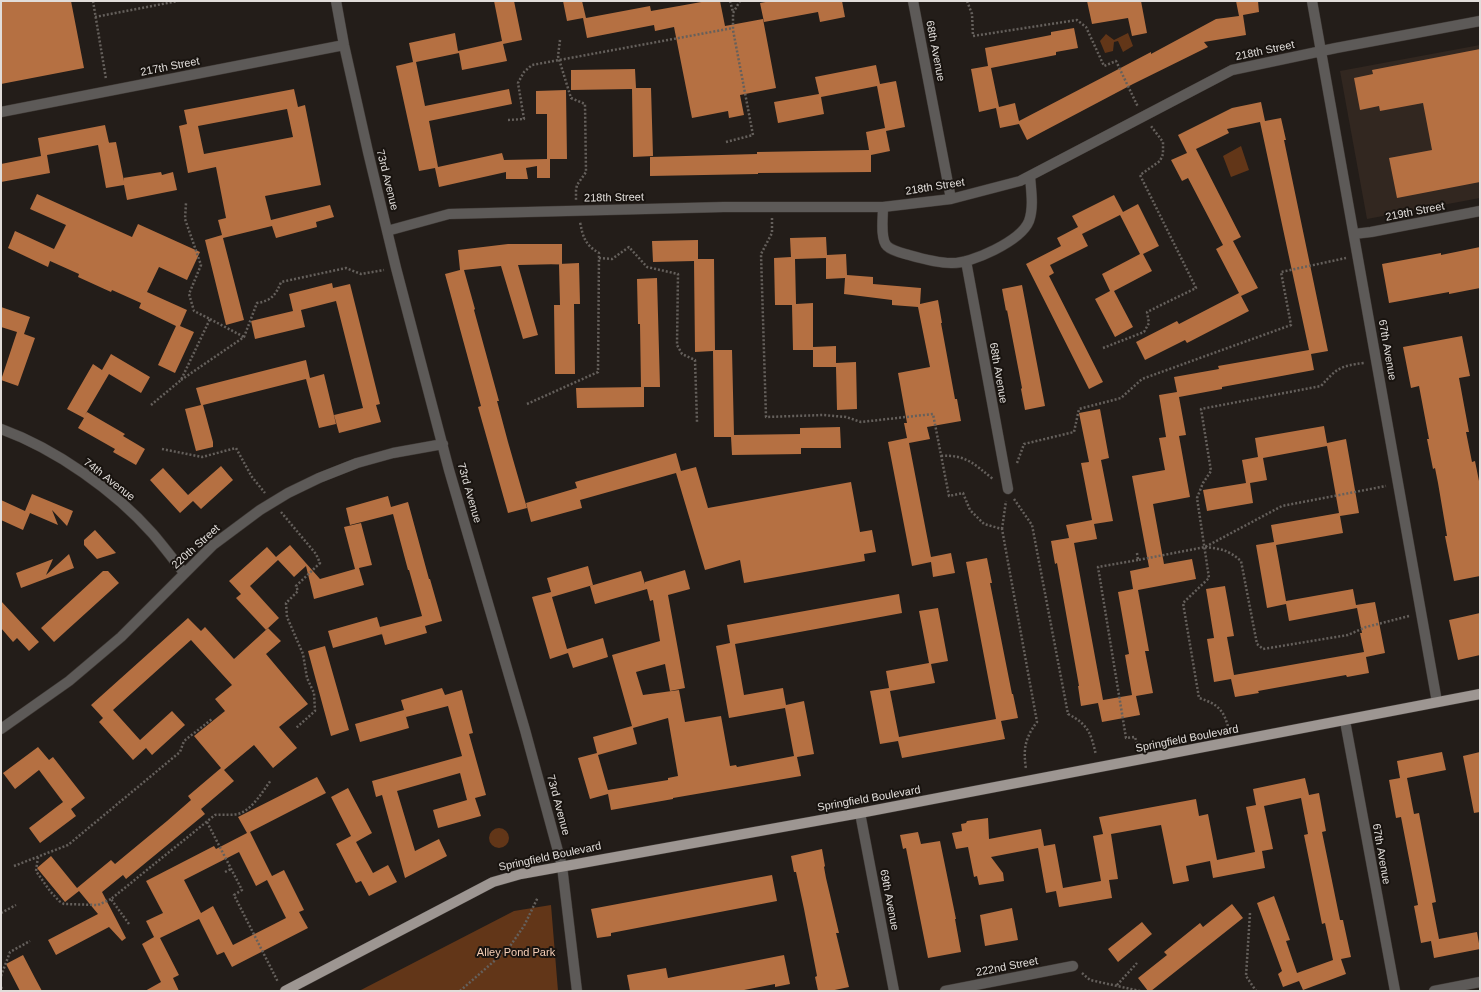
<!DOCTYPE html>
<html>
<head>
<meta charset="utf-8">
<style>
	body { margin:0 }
	#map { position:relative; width:1481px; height:992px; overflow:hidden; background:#231d19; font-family:Helvetica,sans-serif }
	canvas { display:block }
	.frame { position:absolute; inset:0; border:2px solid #e1ddda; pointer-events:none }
</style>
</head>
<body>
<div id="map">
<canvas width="1481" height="992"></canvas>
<div class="frame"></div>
</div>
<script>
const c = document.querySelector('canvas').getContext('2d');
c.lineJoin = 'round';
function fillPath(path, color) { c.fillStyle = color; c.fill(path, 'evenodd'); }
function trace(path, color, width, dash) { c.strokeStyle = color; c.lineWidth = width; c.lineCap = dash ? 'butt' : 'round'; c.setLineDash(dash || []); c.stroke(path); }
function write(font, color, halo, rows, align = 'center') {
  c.font = font + ' Helvetica,sans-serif'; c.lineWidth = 4; c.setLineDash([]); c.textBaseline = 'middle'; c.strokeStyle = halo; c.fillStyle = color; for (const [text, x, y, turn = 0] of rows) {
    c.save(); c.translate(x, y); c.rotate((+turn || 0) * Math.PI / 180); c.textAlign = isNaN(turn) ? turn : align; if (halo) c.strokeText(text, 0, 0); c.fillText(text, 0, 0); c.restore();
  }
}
const built = new Path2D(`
	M1480 45V198L1367 219 1340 71Z`);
const green = new Path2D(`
	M1128 33 1133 46 1123 52 1118 41 1114 42 1113 51 1105 53 1100 41 1106 34 1114 40Z
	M1241 146 1249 170 1231 177 1223 156Z
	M489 838a10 10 0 1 1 20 0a10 10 0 1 1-20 0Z
	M551 905 558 991H359L514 911Z`);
const building = new Path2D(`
	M1 1H71L84 68 1 84Z
	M494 1H514L522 40 503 44 507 61 462 70 459 53 416 62 425 106 509 89 512 104 429 121 438 167 502 153 504 160 547 159V114H536V91L566 90 567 159H550V178H537V166L526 168 528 179H506V172L439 187 435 168 419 171 396 66 413 62 409 43 455 33 458 51 502 41Z
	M563 1H582L586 18 650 6 651 11 707 1H720L725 26 763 19 776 88 740 95 744 115 729 118 728 111 692 118 674 27 655 31 654 25 587 38 583 18 567 21Z
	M771 1H842L845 17 820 22 818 12 764 22 760 3Z
	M1087 1H1141L1147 33 1132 36 1128 18 1092 24Z
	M1236 1H1258L1259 12 1243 15 1246 35 1204 42 1208 47 1133 84 1027 140 1019 124 1000 128 996 108 979 112 971 69 988 66 985 48 1051 35V32L1074 28 1078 48 1056 52V55L991 68 999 107 1015 103 1019 121 1111 73 1151 52V54L1216 19 1239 16Z
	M1480 49V182L1397 198 1389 158 1432 150 1423 103 1380 111 1379 106 1360 110 1354 78 1373 74 1372 70Z
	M876 65 880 84 896 81 905 127 886 131 890 151 871 155V172L758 173V174L650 176V157L757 154V152L869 150 866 132 885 128 877 86 821 97 824 114 778 123 774 102 819 94 815 77Z
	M635 69 636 88H651L653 156 633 157 632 89 571 90V70Z
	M294 89 298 107 305 105 321 185 265 196 271 220 330 205 334 217 316 222 317 227 276 238 272 226 223 238 244 320 226 325 205 240 222 235 218 220 226 218 216 167 188 173 179 126 187 124 184 110ZM287 109 293 137 204 154 198 126Z
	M1261 102 1265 121 1281 118 1286 140H1284L1328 351 1311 354 1314 370 1222 387V389L1179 397 1186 435 1179 436 1190 497 1153 504 1164 564 1192 559 1196 579 1138 590 1149 651H1145L1153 693 1136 696 1140 715 1102 722 1098 703 1081 706 1078 686H1079L1057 563 1055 564 1051 541 1069 538 1066 525 1092 520 1081 463 1089 462 1079 413 1100 409 1109 458 1101 460 1113 521 1094 524 1097 539 1074 543 1103 700 1132 695 1125 655 1129 654 1118 592 1133 589 1130 571 1149 567 1132 476 1165 470 1159 438 1166 437 1159 395 1177 392 1174 377 1219 369 1218 366 1309 350 1260 122 1227 129 1229 133 1196 149 1241 237 1233 241 1258 288 1241 296 1249 311 1187 343 1185 340 1145 360 1136 342 1177 321 1179 324 1239 293 1216 249 1223 245 1188 178 1182 181 1171 160 1187 153 1178 135 1232 108Z
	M105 125 109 143H107L116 142 124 181 123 178 161 172 162 175 173 172 177 190 127 200 124 185 106 188 98 145 47 155 50 173 1 182V164L41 156 38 138Z
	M37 194 132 237 138 224 200 252 187 280 159 267 147 292 187 310 180 326 194 332 175 373 158 365 176 326 139 308 141 303 112 290 111 292 78 277 79 274 50 261 48 267 8 248 15 231 54 249 66 225 30 209Z
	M1114 195 1123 212 1138 204 1159 246 1143 254 1152 271 1114 291 1133 327 1115 337 1095 299 1110 291 1102 274 1140 254 1120 215 1082 234 1088 246 1050 265 1054 273 1049 276 1103 382 1089 389 1026 264 1061 246 1057 238 1078 227 1072 216Z
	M826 237 827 255 846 254 847 275 873 277V284L921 288 920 304 938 300 942 323H941L955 399H957L961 421 927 427 930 439 909 443 931 557 951 553 955 573 933 577 931 562 912 566 888 442 907 438 904 423H907L898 373 930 367 918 307 892 305V300L844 294 845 278 826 279V258L795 259 796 304 813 303V347L836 346V363L856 362 857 409 837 410 836 367H813V350H793L792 305H775L774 258 791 257 790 238Z
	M698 240V259H714L715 350H732L734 435 800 434V428L840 427 841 448H801V454L732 455 731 437H714L713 351 695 352 694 261 653 262 652 241Z
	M508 244H562V264L518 265 538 335 523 339 501 266 464 270 475 309 474 310 499 401H497L508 442 527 508 508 513 478 407 481 406 445 274 460 270 458 250Z
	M1480 247V288L1449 294V292L1389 303 1382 264 1441 253V255Z
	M579 263 580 304H574L575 374H555L554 305H560L559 264Z
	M657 278 660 387H641L640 324H638L637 279Z
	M332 283 333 288 350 284 380 404 376 405 381 422 339 433 334 415 363 408 336 301 301 310 305 327 255 339 251 321 293 311 289 294Z
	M1022 285 1045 406 1025 410 1021 389 1022 388 1007 310 1006 311 1002 289Z
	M1 307 30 317 24 334 35 338 18 386 1 380 17 332 1 327Z
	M1462 336 1470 376 1459 378 1469 432H1466L1472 462 1475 461 1480 486V576L1454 581 1445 536H1447L1438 483 1435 468 1433 469 1427 439H1429L1419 386 1411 388 1403 347Z
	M111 354 150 377 141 393 109 374 85 415 87 412 125 434 123 436 145 449 136 465 113 452 115 449 78 428 84 418 67 409 93 364 102 370Z
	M306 360 310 378 324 374 336 424 319 428 306 379 203 405 213 442V447L196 451 185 409 201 405 196 388Z
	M644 387V407L577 408 576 388Z
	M1324 426 1327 443 1346 439 1359 513 1340 516 1343 533 1276 545 1286 601 1353 589 1356 605 1375 602 1385 653 1366 657 1369 673 1347 677 1346 675 1258 691 1259 693 1235 697 1231 679 1214 682 1207 639 1214 638 1206 589 1225 586 1234 636 1227 637 1234 675 1364 652 1360 633H1362L1357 608 1289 621 1286 604 1267 608 1256 545 1274 542 1271 525 1339 513 1327 446 1263 458 1267 480 1250 483 1253 503 1207 511 1203 490 1246 483 1242 460 1258 457 1255 438Z
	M676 453 681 471 696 467 708 508 851 482 860 532 872 530 876 552 864 554 865 561 744 583 740 560 705 570 676 473 580 500 582 508 531 522 526 503 577 488 575 482Z
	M221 466 233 480 201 509 193 501 180 513 150 480 163 468 188 495Z
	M32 494 73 511 67 526 52 510 58 525 30 513 23 530 1 520V500L25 511Z
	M388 496 391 507 408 502 429 579H430L442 621 425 626 427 633 385 645 380 627 422 616 409 570H408L393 514 350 525 346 508Z
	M361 523 372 565 359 568 364 585 314 599 306 566 294 577 278 560 250 586 279 618 266 630 236 598 241 594 229 581 267 547 276 557 290 545 320 579 355 569 344 527Z
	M95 530 116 553 97 559 84 545V540Z
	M69 554 74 568 21 588 16 573 53 559 46 575Z
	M987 558 992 583H990L1012 694H1013L1018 718 1001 721 1005 739 902 758 898 741 880 744 870 691 889 688 886 671 929 663 919 611 938 608 948 661 931 664 935 683 890 691 899 737 996 719 966 562Z
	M588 566 593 585 552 597 567 649 603 638 608 657 573 668 568 653 550 659 532 597 551 592 547 578Z
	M685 570 690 589 668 595 685 688 670 691 665 664 636 672 643 695 679 690 685 722 721 716 730 766 736 765 737 767 794 756 785 708 729 718 716 646 730 643 727 625 899 594 902 613 735 644 744 695 783 688 786 705 804 701 814 754 797 757 801 776 673 798V799L611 810 608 794 590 799 578 758 597 753 593 737 632 726 612 655 660 641 653 600 650 601 647 589 595 604 590 586 641 571 645 584V582ZM668 718 678 776 668 778V780L608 790 598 755 637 744 633 728Z
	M103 571H108L119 583 54 642 41 628Z
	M1 601 39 642 29 651 17 638 13 642 1 628Z
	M1480 613V655L1458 660 1449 620Z
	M377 617 382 634 333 648 328 631Z
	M188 618 201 631 205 627 234 659 268 628 281 641 266 654 308 704 279 727 297 748 273 768 254 745 224 770 234 781 201 809 205 814 126 879 123 875 102 892 126 938 122 941 109 927 56 955 48 940 98 914 79 891 65 902 37 868 51 856 77 888 111 860 115 864 167 821 191 800 188 796 221 768 194 736 225 711 215 699 232 685 191 640 113 710 140 740 172 711 185 725 152 755 146 748 133 760 99 722 103 718 91 705Z
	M325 646 349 730 331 736 308 651Z
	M442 688 445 695 462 690 473 733 469 734 486 795 475 798 481 816 438 828 433 810 467 800 460 773 397 791 415 851 439 839 447 856 405 878 382 795 376 797 372 781 462 756 448 706 406 717 405 713 409 728 360 742 355 724 404 710 401 700Z
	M38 747 49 760 53 757 85 798 71 809 76 816 40 843 29 828 63 802 39 770 15 789 3 773Z
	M1442 752 1446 770 1407 778 1414 814 1419 813 1436 902 1432 903 1439 939 1477 932 1480 949 1434 958 1431 941 1421 943 1414 906 1418 905 1401 817 1396 818 1389 780 1400 778 1397 761Z
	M1480 752V812L1474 813 1463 756Z
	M317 777 326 793 250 832 272 876 284 870 304 910 299 912 308 928 232 967 224 952 217 955 199 919 160 938 179 975 173 978 179 991H145L161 982 142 944 154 937 146 921 163 913 146 881 214 846 216 849 247 833 238 817ZM239 852 256 886 267 880 286 918 233 945 213 906 201 913 184 880Z
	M1305 778 1309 795 1319 793 1326 831 1322 832 1340 920H1343L1351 957 1341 959 1346 974 1303 990 1299 981 1283 987 1278 974 1282 971 1257 903 1274 896 1290 940 1286 941 1297 973 1333 960 1325 923 1322 924 1304 835 1308 834 1301 798 1264 806 1273 849 1262 851 1265 868 1213 878 1210 861 1186 866 1189 881 1173 884 1161 825 1111 834 1118 879 1109 880 1112 898 1059 907 1056 891 1046 893 1038 848 991 857 1003 873 1004 881 979 885 977 876 974 877 968 847 956 849 952 833 962 831 961 824 966 823 967 821 988 818 989 839 1041 829 1044 846 1055 844 1063 888 1101 881 1093 836 1103 834 1099 817 1196 799 1199 816 1208 814 1217 860 1255 852 1246 807 1256 805 1253 789Z
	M348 788 372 833 356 842 373 873 388 865 397 882 369 896 361 881 356 883 336 844 351 836 331 797Z
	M918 832 921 844 940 841 956 919H955L961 952 928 958 906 848 903 849 900 835Z
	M822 849 825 866 824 867 826 878 839 933H836L849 987 830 991H818L815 977 817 976 804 909 796 872H794L791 856Z
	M772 875 777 901 611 933V936L597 938 591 909Z
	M1232 904 1243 918 1151 991H1148L1138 978 1167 955 1164 952 1200 923 1203 927Z
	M1012 908 1018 940 985 946 980 915Z
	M1142 922 1152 934 1118 962 1108 949Z
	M23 955 35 978 42 991H20L6 964Z
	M784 955 790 984 775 987V984L739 991H630L627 975 666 968 668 978Z`);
const path = new Path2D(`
	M93 1 106 79
	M730 1 733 12
	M967 1 972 14 973 36 1077 20 1086 27 1104 66 1116 61 1138 107
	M95 17 178 1
	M560 40 558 56 571 98 585 104 586 172 577 185 576 190V200
	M508 120 524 119 518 83 524 72 532 65 733 28
	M726 142 753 135 733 30V13L740 1
	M772 218V233L761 254 766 417 823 415 846 417 861 422 933 414 949 496 963 493 970 510 984 524 1002 529 1037 722C1025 738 1023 749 1026 769
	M599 258 612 259 629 247 647 267 678 274 677 345 682 354 695 360 697 422
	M210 319 244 337
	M1103 348 1144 332 1149 323 1147 312 1196 288 1140 175 1160 161 1163 154V142L1151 126
	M181 380 244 337 257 303C271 301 276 295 281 282L346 268 361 274 384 270
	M527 404 598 372 599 253C585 245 583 237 580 222
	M151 405 181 380 210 319 194 311 189 294 201 265 185 219 186 203
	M162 449 202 457 236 448 252 477 265 493
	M941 456C966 454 975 465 993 479
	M1017 463 1024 444 1074 432 1079 409 1121 398 1142 379 1291 325 1281 272 1346 258
	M1014 499 1032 525 1068 714C1089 725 1091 734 1096 755
	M281 512 316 554 320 563 296 586 298 591 286 603 287 617 303 654 307 678 314 693 315 711 296 728
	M1002 529 1006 501
	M1205 547C1222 549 1228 550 1241 561L1257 644 1263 649 1348 635 1366 627 1409 616
	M1137 553 1138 560 1205 547 1282 506 1386 486
	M1138 560 1098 567 1126 738 1135 737 1138 747
	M1229 730C1224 710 1218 704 1199 698L1183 603 1209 578 1197 498 1203 483 1211 471 1201 409 1321 386C1337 368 1340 366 1364 363
	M207 822 242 890 234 895 278 982
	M38 857 36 871 50 891 59 901 64 904 98 905 111 899
	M14 866 68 845 180 752 184 741 212 719
	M225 872 231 869
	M1 913 16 905
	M1250 913 1246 976 1256 991
	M129 924 111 899 215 815C224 814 233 816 241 813 254 807 263 791 271 780
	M1082 973 1090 980 1140 991
	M1 976 10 952 30 941
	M1117 985 1137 963
	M1 987 3 991
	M460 991 508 949 524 926 538 897`);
const minor = new Path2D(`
	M336 1 344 45 368 152 396 268 449 470 525 730 562 866 577 991
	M913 1 951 199
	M1312 1 1437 702
	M1 112 344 45
	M883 207C883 217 880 239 887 246 892 251 902 253 909 255 923 259 937 263 951 263 971 264 1021 241 1029 221 1034 207 1031 190 1030 176
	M387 231 449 214 724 207H883L951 199 1020 181 1232 70 1336 48 1480 21
	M1354 234 1371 232 1480 211
	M966 261 1008 489
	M1 429C56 449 115 491 153 534 164 547 174 560 184 573
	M1345 721 1395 991
	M1 729 69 681 121 637 213 545 260 510 288 493 319 478 357 463 393 453 443 444
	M860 813 894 991
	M945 991 1073 966
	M1434 991 1480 982`);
const major = new Path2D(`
	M285 991 493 882 521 874 860 813 1480 694`);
const streetNames = [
	["68th Avenue",935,51,79],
	["218th Street",1265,51,-12],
	["217th Street",170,67,-11],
	["73rd Avenue",387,180,76],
	["218th Street",935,187,-9],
	["218th Street",614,198,-1],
	["219th Street",1415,212,-11],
	["67th Avenue",1387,350,80],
	["68th Avenue",998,373,80],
	["74th Avenue",109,480,38],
	["73rd Avenue",469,493,74],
	["220th Street",196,547,-42],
	["Springfield Boulevard",1187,739,-11],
	["Springfield Boulevard",869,799,-10],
	["73rd Avenue",558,805,75],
	["67th Avenue",1381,854,80],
	["Springfield Boulevard",550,857,-12],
	["69th Avenue",889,900,79],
	["222nd Street",1007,967,-11]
];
const parkNames = [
	["Alley Pond Park",516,953]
];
fillPath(built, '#322720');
fillPath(green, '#623618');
fillPath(building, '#b57042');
trace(minor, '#3e3834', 11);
trace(major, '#3e3834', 11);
trace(path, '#65605c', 2.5, [2, 2]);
trace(minor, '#5d5a58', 10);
trace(major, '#9d9692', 10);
write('11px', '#e1ddda', '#191410', streetNames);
write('11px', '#f5ceb6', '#191410', parkNames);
</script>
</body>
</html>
